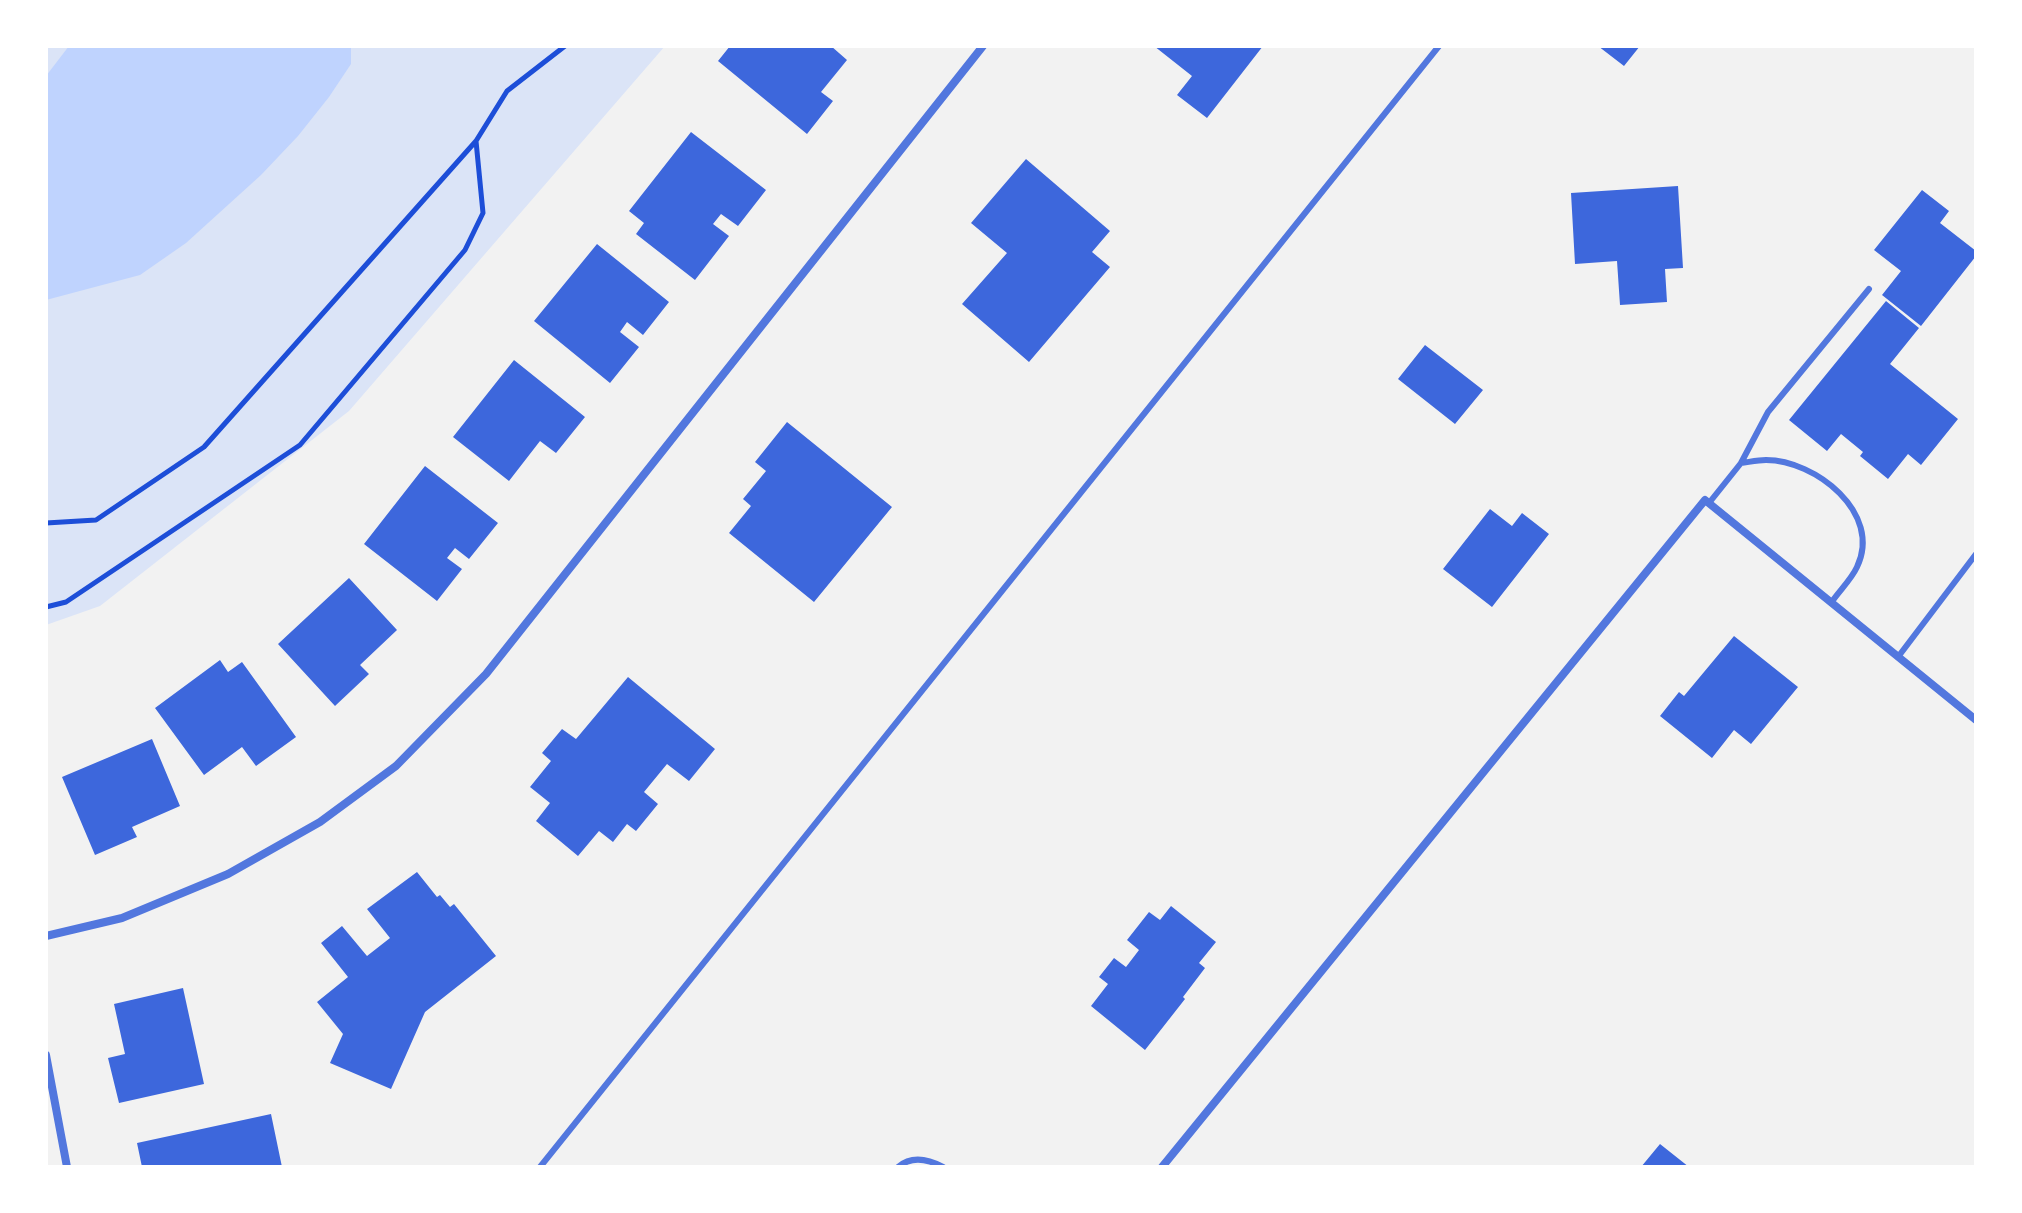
<!DOCTYPE html>
<html>
<head>
<meta charset="utf-8">
<style>
	body { margin:0 }
	#map { position:relative; width:2022px; height:1213px; overflow:hidden; background:#f2f2f2; font-family:"Varela Round",sans-serif }
	canvas { display:block }
	.frame { position:absolute; inset:0; border:48px solid #fff; pointer-events:none }
</style>
</head>
<body>
<div id="map">
<canvas width="2022" height="1213"></canvas>
<div class="frame"></div>
</div>
<script>
const c = document.querySelector('canvas').getContext('2d');
c.lineJoin = 'round';
function fillPath(path, color) { c.fillStyle = color; c.fill(path, 'evenodd'); }
function trace(path, color, width, dash) { c.strokeStyle = color; c.lineWidth = width; c.lineCap = dash ? 'butt' : 'round'; c.setLineDash(dash || []); c.stroke(path); }
const green = new Path2D(`
	M46 46H665L349 411 100 606 46 625Z`);
const water = new Path2D(`
	M69 46H351V64L329 97 298 136 261 175 186 243 140 275 46 300V76Z`);
const building = new Path2D(`
	M730 46H831L847 60 821 92 833 101 807 134 718 61Z
	M1154 46H1263L1207 118 1177 95 1192 76Z
	M1598 46H1640L1624 66Z
	M691 132 766 190 738 226 721 214 713 224 729 236 695 280 636 234 644 223 629 211Z
	M1026 159 1110 231 1092 252 1110 267 1029 362 962 304 1007 253 971 223Z
	M1678 186 1683 268 1665 269 1667 302 1620 305 1617 261 1575 264 1571 193Z
	M1922 190 1949 211 1940 223 1976 251V256L1921 326 1882 295 1901 271 1874 250Z
	M597 244 669 302 643 335 627 322 620 332 639 347 610 383 534 321Z
	M1886 301 1919 328 1890 364 1958 419 1921 465 1908 454 1888 479 1860 456 1863 452 1841 434 1827 451 1789 420Z
	M1425 345 1483 390 1455 424 1398 379Z
	M514 360 585 417 556 453 540 441 509 481 453 437Z
	M787 422 892 507 814 602 729 533 751 506 743 499 766 471 755 462Z
	M425 466 498 523 469 559 455 548 447 558 462 569 437 601 364 544Z
	M1490 509 1512 526 1522 513 1549 534 1492 607 1443 569Z
	M349 578 397 630 360 665 369 674 335 706 278 644Z
	M1734 636 1798 687 1751 744 1734 730 1712 758 1660 716 1679 692 1684 696Z
	M220 660 228 672 242 662 296 737 256 766 242 747 204 775 155 708Z
	M628 677 715 749 689 781 667 764 644 792 658 804 636 831 627 824 613 842 599 831 578 856 536 821 550 803 530 787 551 761 542 753 562 729 576 739Z
	M152 739 180 806 132 827 137 837 95 855 62 777Z
	M417 872 437 897 440 895 450 907 454 904 496 956 425 1012 391 1089 330 1063 343 1034 317 1002 348 977 321 943 342 926 367 956 390 938 367 909Z
	M1171 906 1216 942 1199 963 1205 968 1183 997 1185 999 1145 1050 1091 1006 1108 984 1099 977 1114 958 1126 967 1139 950 1127 940 1149 912 1160 920Z
	M183 988 204 1084 119 1103 108 1058 125 1054 114 1004Z
	M271 1114 282 1167H142L137 1143Z
	M1660 1144 1689 1167H1641Z`);
const path = new Path2D(`
	M46 523 96 520 204 447 476 141
	M46 607 66 602 300 445 465 250 483 213 476 141 507 91 565 46`);
const service = new Path2D(`
	M1741 463 1768 412 1869 289
	M1709 503 1741 463C1749 462 1758 460 1766 460 1815 460 1883 513 1857 567 1851 580 1839 591 1831 603
	M1898 657 1976 554
	M540 1167 1439 46
	M898 1167C912 1155 928 1159 943 1167`);
const minor = new Path2D(`
	M46 936 122 918 228 874 320 822 396 766 486 674 983 46
	M46 1055 67 1167
	M1162 1167 1705 500 1976 720`);
fillPath(green, '#dbe4f7');
fillPath(water, '#bfd3fe');
fillPath(building, '#3d67dc');
trace(path, '#1d4ed8', 5);
trace(service, '#5277de', 6);
trace(minor, '#5277de', 8);
</script>
</body>
</html>
